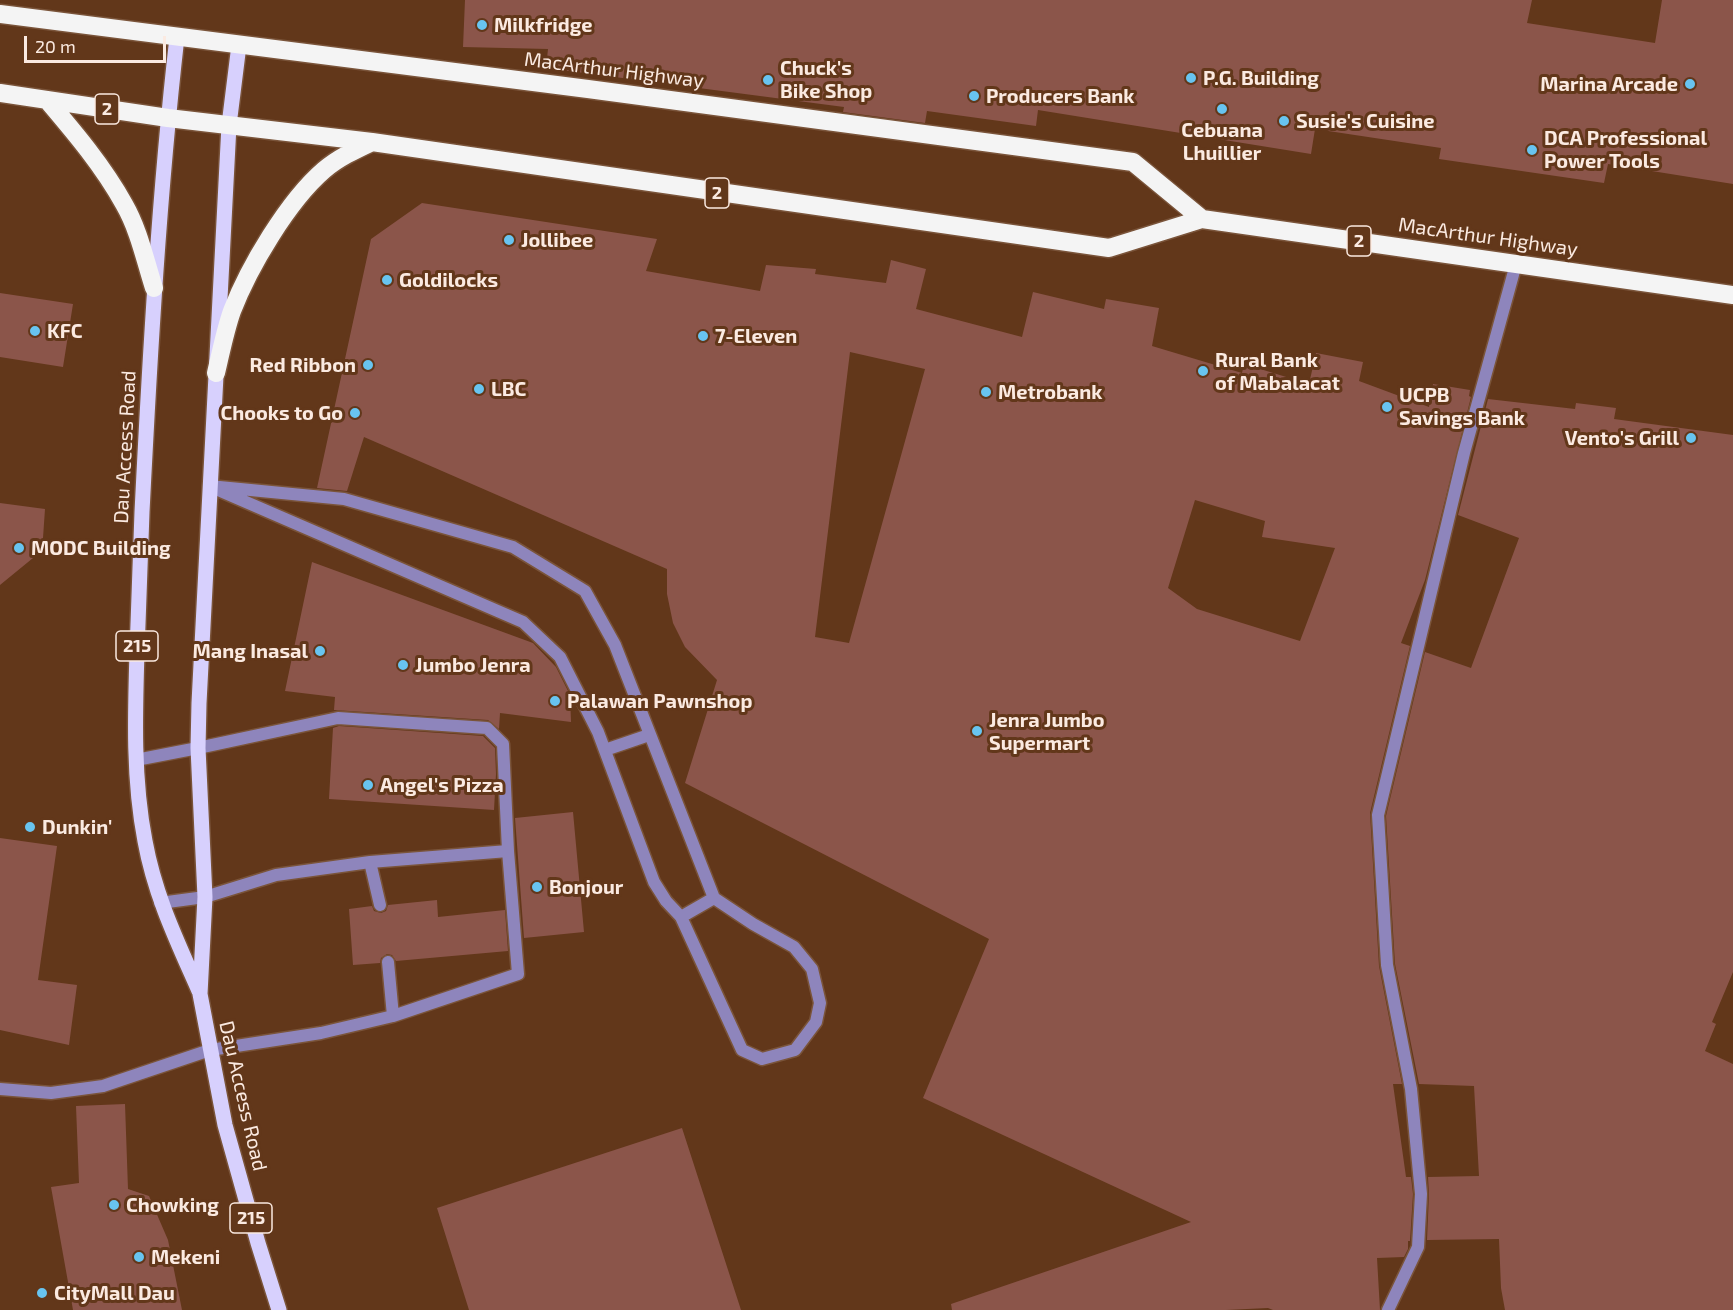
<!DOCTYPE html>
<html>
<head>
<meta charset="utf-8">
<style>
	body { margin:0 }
	#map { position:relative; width:1733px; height:1310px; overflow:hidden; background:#62371a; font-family:"Exo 2",sans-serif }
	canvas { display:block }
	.scale { position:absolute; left:24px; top:36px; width:142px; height:27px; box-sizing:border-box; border:3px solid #fbeae1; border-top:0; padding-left:8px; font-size:18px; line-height:21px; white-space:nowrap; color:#fbeae1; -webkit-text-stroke:4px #62371a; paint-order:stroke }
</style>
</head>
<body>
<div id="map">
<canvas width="1733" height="1310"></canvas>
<div class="scale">20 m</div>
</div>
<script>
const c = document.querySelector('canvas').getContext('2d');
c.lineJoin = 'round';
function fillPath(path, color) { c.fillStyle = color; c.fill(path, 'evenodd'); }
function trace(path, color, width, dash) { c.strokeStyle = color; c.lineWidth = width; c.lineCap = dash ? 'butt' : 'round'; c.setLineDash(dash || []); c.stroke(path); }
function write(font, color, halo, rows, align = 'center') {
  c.font = font + ' "Exo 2",sans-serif'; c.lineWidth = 6; c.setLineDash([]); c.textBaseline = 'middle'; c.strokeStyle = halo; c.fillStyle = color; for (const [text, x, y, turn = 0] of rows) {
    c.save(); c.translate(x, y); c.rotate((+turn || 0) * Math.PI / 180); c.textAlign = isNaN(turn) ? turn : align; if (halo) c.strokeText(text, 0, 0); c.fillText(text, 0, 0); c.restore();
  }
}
const building = new Path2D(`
	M465 0H1532L1527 23 1655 43 1662 0H1733V184L1608 164 1604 183 1439 159 1441 148 1315 129 1311 154 1038 110 1036 126 927 111 925 123 843 112 844 107 546 68 548 49 463 47Z
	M422 203 657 239 646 271 760 291 766 265 816 269 815 274 886 283 891 260 926 269 916 309 1022 337 1033 292 1104 309 1106 299 1159 308 1152 346 1242 373 1244 364 1309 384 1316 353 1363 362 1359 381 1429 407 1433 384 1470 390 1469 396 1471 397 1425 580 1401 643 1410 646 1370 813 1379 966 1402 1084H1393L1406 1177H1411L1413 1194 1410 1241H1408V1249L1404 1257 1377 1258 1380 1310H1273L1268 1308 1226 1310H952L951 1304 1191 1222 923 1098 989 939 685 783 717 680 685 647 673 623 667 594V569L364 437 347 491 317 488 371 239ZM850 352 925 369 849 643 815 637ZM1195 500 1265 521 1262 537 1335 548 1300 641 1197 609 1168 588Z
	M0 293 73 304 63 367 0 357Z
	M1488 399 1575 409 1576 403 1616 408 1614 419 1733 435V972L1712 1022 1716 1024 1705 1051 1733 1064V1310H1505L1501 1288 1499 1239 1427 1240 1429 1194 1428 1177 1479 1176 1474 1086 1419 1084 1395 964 1386 816 1425 652 1471 668 1519 538 1458 515Z
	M0 503 45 509 43 538 33 558 0 585Z
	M312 562 533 643 556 667 570 695 571 722 500 713 499 729 488 720 334 710 335 697 285 691Z
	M339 726 483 736 495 748 496 774 494 810 329 799 333 728Z
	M573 812 584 932 524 938 515 818Z
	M0 838 57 846 38 980 77 985 69 1045 0 1030Z
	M437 900 438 917 505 910 508 951 396 961 392 955 387 954 381 958 380 963 353 965 349 909 372 906 374 911 381 913 386 911 388 905Z
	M125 1104 128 1189 149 1196 168 1240 182 1310H73L51 1187 79 1183 76 1106Z
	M682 1128 741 1310H469L437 1208Z`);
const lane = new Path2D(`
	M209 486 344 499 513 547 585 591 615 645 714 898 753 924 794 947 812 969 820 1003 816 1022 795 1050 762 1059 742 1050 681 917 666 901 654 882 598 732 560 657 523 622Z
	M605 750 649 735
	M136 760 198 748 338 718 487 728 503 744 508 851 518 974 393 1016
	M370 862 508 851
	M160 903 205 897 276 875 370 862 380 905
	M681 917 714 898
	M0 1089 51 1093 103 1086 210 1050 321 1033 393 1016 388 962`);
const street = new Path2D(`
	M1388 1310 1418 1247 1421 1194 1411 1089 1387 965 1378 815 1464 453 1516 264`);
const primary = new Path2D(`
	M177 37C159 195 150 353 142 512 140 559 139 606 137 652 135 716 133 779 145 841 155 896 177 941 199 991
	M239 45 229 125 199 703 198 748 205 897 200 994 225 1125 258 1243 279 1310`);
const highway = new Path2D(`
	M0 14 588 89 1133 162 1202 219
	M0 93 168 118 372 142 1109 248 1202 219 1733 295
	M47 100C75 133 103 166 124 204 139 230 145 260 154 288
	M216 373C221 352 225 331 232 311 249 267 288 201 324 170 338 158 355 150 372 142`);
const markers = [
	[482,25,6,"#68c4f0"],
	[1191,78,6,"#68c4f0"],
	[768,80,6,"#68c4f0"],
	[1690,84,6,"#68c4f0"],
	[974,96,6,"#68c4f0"],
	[1222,109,6,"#68c4f0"],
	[1284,121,6,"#68c4f0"],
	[1532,150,6,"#68c4f0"],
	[509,240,6,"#68c4f0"],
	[387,280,6,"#68c4f0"],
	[35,331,6,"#68c4f0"],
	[703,336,6,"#68c4f0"],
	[368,365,6,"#68c4f0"],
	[1203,371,6,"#68c4f0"],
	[479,389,6,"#68c4f0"],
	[986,392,6,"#68c4f0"],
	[1387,407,6,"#68c4f0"],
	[355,413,6,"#68c4f0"],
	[1691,438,6,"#68c4f0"],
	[19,548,6,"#68c4f0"],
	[320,651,6,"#68c4f0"],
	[403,665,6,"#68c4f0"],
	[555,701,6,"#68c4f0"],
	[977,731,6,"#68c4f0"],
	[368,785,6,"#68c4f0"],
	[30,827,6,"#68c4f0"],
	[537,887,6,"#68c4f0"],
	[114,1205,6,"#68c4f0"],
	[139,1257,6,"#68c4f0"],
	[42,1293,6,"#68c4f0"]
];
const shields = [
	[107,109,24],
	[717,193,24],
	[1359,241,24],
	[137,646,42],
	[251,1218,42]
];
const shieldNames = [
	["2",107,109],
	["2",717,193],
	["2",1359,241],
	["215",137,646],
	["215",251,1218]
];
const poiNames = [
	["Milkfridge",494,25],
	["Chuck's",780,68],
	["Bike Shop",780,91],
	["P.G. Building",1203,78],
	["Marina Arcade",1678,84,"right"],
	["Producers Bank",986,96],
	["Susie's Cuisine",1296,121],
	["Cebuana",1222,130,"center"],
	["Lhuillier",1222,153,"center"],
	["DCA Professional",1544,138],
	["Power Tools",1544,161],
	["Jollibee",521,240],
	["Goldilocks",399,280],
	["KFC",47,331],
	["7-Eleven",715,336],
	["Rural Bank",1215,360],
	["of Mabalacat",1215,383],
	["Red Ribbon",356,365,"right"],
	["LBC",491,389],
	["Metrobank",998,392],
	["UCPB",1399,395],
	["Savings Bank",1399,418],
	["Chooks to Go",343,413,"right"],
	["Vento's Grill",1679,438,"right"],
	["MODC Building",31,548],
	["Mang Inasal",308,651,"right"],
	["Jumbo Jenra",415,665],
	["Palawan Pawnshop",567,701],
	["Jenra Jumbo",989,720],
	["Supermart",989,743],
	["Angel's Pizza",380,785],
	["Dunkin'",42,827],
	["Bonjour",549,887],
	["Chowking",126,1205],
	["Mekeni",151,1257],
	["CityMall Dau",54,1293]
];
const streetNames = [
	["MacArthur Highway",614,70,7],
	["MacArthur Highway",1488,237,8],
	["Dau Access Road",125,447,-87],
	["Dau Access Road",243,1096,77]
];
fillPath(building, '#8b554a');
trace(lane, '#7a543a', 15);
trace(street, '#7a543a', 15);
trace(primary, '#7a543a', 18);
trace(highway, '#7a543a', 21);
trace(lane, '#8e85bc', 12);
trace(street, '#8e85bc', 12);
trace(primary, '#d7d0fd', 15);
trace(highway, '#f4f4f4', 18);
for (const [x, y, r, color] of markers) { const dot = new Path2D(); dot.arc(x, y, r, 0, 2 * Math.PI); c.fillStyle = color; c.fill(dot); trace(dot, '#62371a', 2); }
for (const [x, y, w] of shields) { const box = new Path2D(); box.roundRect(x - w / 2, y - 15, w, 30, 4.5); c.fillStyle = '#62371a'; c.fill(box); trace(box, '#fbeae1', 1.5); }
write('bold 18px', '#fbeae1', null, shieldNames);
write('bold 20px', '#fbeae1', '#62371a', poiNames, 'left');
write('20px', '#fbeae1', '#62371a', streetNames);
</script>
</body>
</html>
